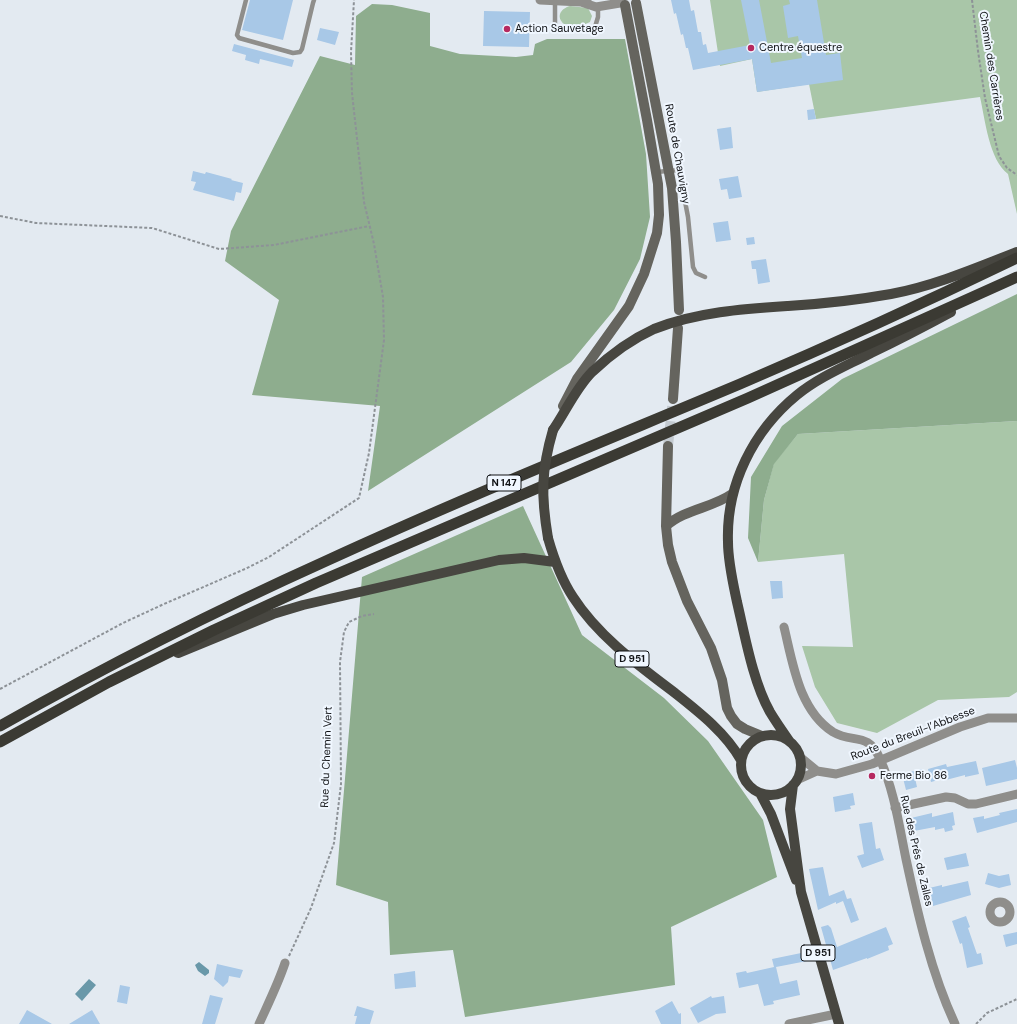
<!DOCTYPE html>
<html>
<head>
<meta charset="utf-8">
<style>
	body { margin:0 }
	canvas { display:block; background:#e3eaf1 }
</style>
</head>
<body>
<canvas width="1017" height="1024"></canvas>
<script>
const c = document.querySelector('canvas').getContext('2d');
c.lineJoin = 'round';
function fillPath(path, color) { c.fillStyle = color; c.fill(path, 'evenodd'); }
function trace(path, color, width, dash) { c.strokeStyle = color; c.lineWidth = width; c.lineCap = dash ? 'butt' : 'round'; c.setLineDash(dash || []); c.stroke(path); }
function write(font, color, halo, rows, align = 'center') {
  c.font = font + ' "DM Sans",sans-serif'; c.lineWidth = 4; c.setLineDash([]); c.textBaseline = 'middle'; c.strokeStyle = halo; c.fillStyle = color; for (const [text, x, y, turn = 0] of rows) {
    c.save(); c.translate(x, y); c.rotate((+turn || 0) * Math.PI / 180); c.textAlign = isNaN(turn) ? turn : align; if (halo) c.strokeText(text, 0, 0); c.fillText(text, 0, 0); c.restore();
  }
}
const green = new Path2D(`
	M710 0H1017V214L1008 174C989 160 985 119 980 97L816 119 809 84 757 92 752 59 720 66Z
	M570 6 588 8 592 16 590 22 581 26 564 24C556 17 560 9 570 6Z
	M1017 421V692L1009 697 938 700 877 733 837 723 815 687 802 646 853 647 844 554 758 562 764 500 774 463 798 434Z`);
const forest = new Path2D(`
	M372 4 392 5 430 13V46L460 54 516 57 533 55 535 44 547 39H625L646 154 650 217 640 259 614 310 571 362 368 491 380 406 252 395 279 300 225 261 231 231 320 56 355 65 356 16Z
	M1017 294V421L798 434 774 464 764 500 758 562 748 538 751 477 782 426 842 379Z
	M523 506 582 635 664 698 708 741 763 820 777 877 671 927 675 985 465 1017 453 950 390 955 388 902 336 885 362 577Z`);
const water = new Path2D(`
	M199 962 209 970V973L205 976 198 971 195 965Z
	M89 979 96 985 82 1001 75 994Z`);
const building = new Path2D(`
	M250 0H293L283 40 242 30Z
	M671 0H689L691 11 694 10 698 32H701L703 45 706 44 708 53 750 45 741 0H759L771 63 802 58 798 36 788 38 783 6 790 4 789 0H817L826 55 840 53 843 80 757 92 752 59 693 70 688 48H686L683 34 681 35 676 13 674 14Z
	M484 11 530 12 529 47 483 46Z
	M320 28 339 32 335 45 317 40Z
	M234 44 294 60 292 67 260 59 259 64 245 60 246 55 232 51Z
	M814 109 816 119 808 120 807 110Z
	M731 127 733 148 720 150 717 129Z
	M193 171 205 174 206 172 232 179 231 180 243 183 241 193 236 192 234 201 193 190 196 182 191 181Z
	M738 176 742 197 729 199 727 189 721 190 719 179Z
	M728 221 731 240 716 242 713 223Z
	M754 237 755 244 747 245 746 238Z
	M766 259 770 282 758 284 756 269H752L751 261Z
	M770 581H782L783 598 772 599Z
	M1015 760 1017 768V779L986 786 982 768Z
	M976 761 979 774 965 777V775L942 781V779L931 782 928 769 946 764 947 767Z
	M922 769 923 776 915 778 917 787 906 790 902 774Z
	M853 793 855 805 850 806 851 809 835 812 833 797Z
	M1017 809V822L977 833 973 818 984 816V819L1000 815 999 813Z
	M953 812 955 825 952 826 953 830 945 832 944 828 935 830V827L914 831 911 818 932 813V817Z
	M872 822 876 849 880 848 884 860 862 868 857 856 864 854 859 824Z
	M966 853 969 866 947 870 944 858Z
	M823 867 829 896 844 890 847 899 851 898 859 920 851 923 843 901 836 904V902L818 910 809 869Z
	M988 873 999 876 1009 874 1011 885 999 888 985 884Z
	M968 881 971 895 933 906 929 888 942 885V887Z
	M966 916 970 927 968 928 977 954 981 953 983 964 967 968 962 943 960 944 952 921Z
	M828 925 831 928 837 947 886 927 893 944 888 946 889 950 867 959V958L833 970 821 927Z
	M1017 932V944L1006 947 1003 935Z
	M806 952 807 961 776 967 780 984 797 980 800 995 773 1001 774 1004 764 1006 758 984 739 988 736 973 746 971 747 973 774 967 772 959Z
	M217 964 243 970 240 978 229 976 228 982 223 987 214 979Z
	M415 971 416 987 395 989 394 974Z
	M120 985 130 987 127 1004 117 1002Z
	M210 995 223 998 215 1024H202Z
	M711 996 712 998 724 996 726 1013 716 1014 698 1023 690 1008Z
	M672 1001 679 1014 681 1013V1024H661L655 1011Z
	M357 1006 374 1011 370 1024H355L357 1016H354Z
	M27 1010 52 1024H19Z
	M92 1010 100 1024H69Z`);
const secondaryTunnel = new Path2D(`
	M668 446 673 399`);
const path = new Path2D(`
	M972 0 978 51 985 98 999 156 1007 168 1017 175
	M0 216 36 223 152 228 219 249 274 245 369 226
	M0 689 123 623 164 604 245 569 269 557 359 498 369 453 384 340 383 297 374 244 364 202 352 93 351 52 354 0
	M289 956 311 908 334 843 341 784 340 662 344 632 349 622 362 616 374 614
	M976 1024 987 1013 1017 999`);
const service = new Path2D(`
	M246 0 237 35 239 38 293 53 300 52 302 49 313 3 314 0
	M555 1V25L558 30H590L595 27 598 17V7
	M679 170 688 217 693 267 696 273 705 277
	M656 172 679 170 678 161`);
const minor = new Path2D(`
	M540 0 581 2 587 0
	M581 2 596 7 620 3
	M784 627C793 664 799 710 833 732 853 744 868 731 880 759 894 790 899 825 906 859 918 915 931 972 955 1024
	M800 757 817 771 836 774 872 764 960 727 988 718H1017
	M797 780 817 771
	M895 808 946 797 955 798 968 804H976L1017 794
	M990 912a10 10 0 1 1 20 0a10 10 0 1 1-20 0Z
	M259 1024C268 1004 278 984 285 963
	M789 1024 836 1014`);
const secondary = new Path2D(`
	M636 3 672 188 676 242 679 310
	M673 399 678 328
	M563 406 577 379 629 306 644 274 657 233 659 215 658 184 647 120 625 5
	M668 446 666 526 668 545 672 562 687 601 711 648 722 680 727 708 731 716 737 724 745 729 762 736
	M666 526C685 509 712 508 732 494`);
const primary = new Path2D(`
	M553 430C566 411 576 388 592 372 610 355 632 339 654 329 697 312 743 309 788 306 822 304 857 300 891 294 934 286 976 268 1017 252
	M548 538C554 559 561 579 573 597 598 636 638 665 675 693 699 712 726 733 741 760
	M178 653 273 614 303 605 499 560 524 558 555 562
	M741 765a30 30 0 1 1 60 0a30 30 0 1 1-60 0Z
	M790 742C783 732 776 722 770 712 753 682 745 636 737 602 733 583 728 562 728 542 726 485 753 431 797 395 819 377 846 366 871 353 898 340 925 326 951 312
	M793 785 790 809 801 892 839 1024
	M760 793 771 814 796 880`);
const trunk = new Path2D(`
	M0 726C106 666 215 611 326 561 463 498 602 442 740 384 834 344 926 302 1017 258
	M0 742 109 682 214 630 316 583 748 398 1017 277`);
const primaryBridge = new Path2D(`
	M548 538C541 496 541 471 553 430`);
const markers = [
	[507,29,4,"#b62960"],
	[751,48,4,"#b62960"],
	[872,776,4,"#b62960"]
];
const shields = [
	[504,483,34],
	[632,659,34],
	[818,953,34]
];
const shieldNames = [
	["N 147",504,483],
	["D 951",632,659],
	["D 951",818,953]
];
const poiNames = [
	["Action Sauvetage",515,29],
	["Centre équestre",759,48],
	["Ferme Bio 86",880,776]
];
const streetNames = [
	["Chemin des Carrières",991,66,81],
	["Route de Chauvigny",677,154,80],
	["Route du Breuil-l’Abbesse",913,734,-21],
	["Rue du Chemin Vert",327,757,-88],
	["Rue des Prés de Zalles",916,851,77]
];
fillPath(green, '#a9c6a8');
fillPath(forest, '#8ead8e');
fillPath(water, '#6998a9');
fillPath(building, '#a8c8e7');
trace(secondaryTunnel, '#c3cad0', 10, [10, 5]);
trace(path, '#8d9297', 2, [3, 2]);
trace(service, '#8f8e8b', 4.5);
trace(minor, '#8f8e8b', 9);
trace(secondary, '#65645e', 10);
trace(primary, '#474640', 10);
trace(trunk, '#3b3a33', 11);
trace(primaryBridge, '#474640', 10);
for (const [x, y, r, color] of markers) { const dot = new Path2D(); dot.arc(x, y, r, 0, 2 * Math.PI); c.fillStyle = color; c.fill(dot); trace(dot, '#f0f7ff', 1.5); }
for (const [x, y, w] of shields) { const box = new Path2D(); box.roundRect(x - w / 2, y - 8, w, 16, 3); c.fillStyle = '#f0f7ff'; c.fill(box); trace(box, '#101215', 1); }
write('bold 10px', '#101215', null, shieldNames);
write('11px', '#101215', '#f0f7ff', poiNames, 'left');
write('11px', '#101215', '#f0f7ff', streetNames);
</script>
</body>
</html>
